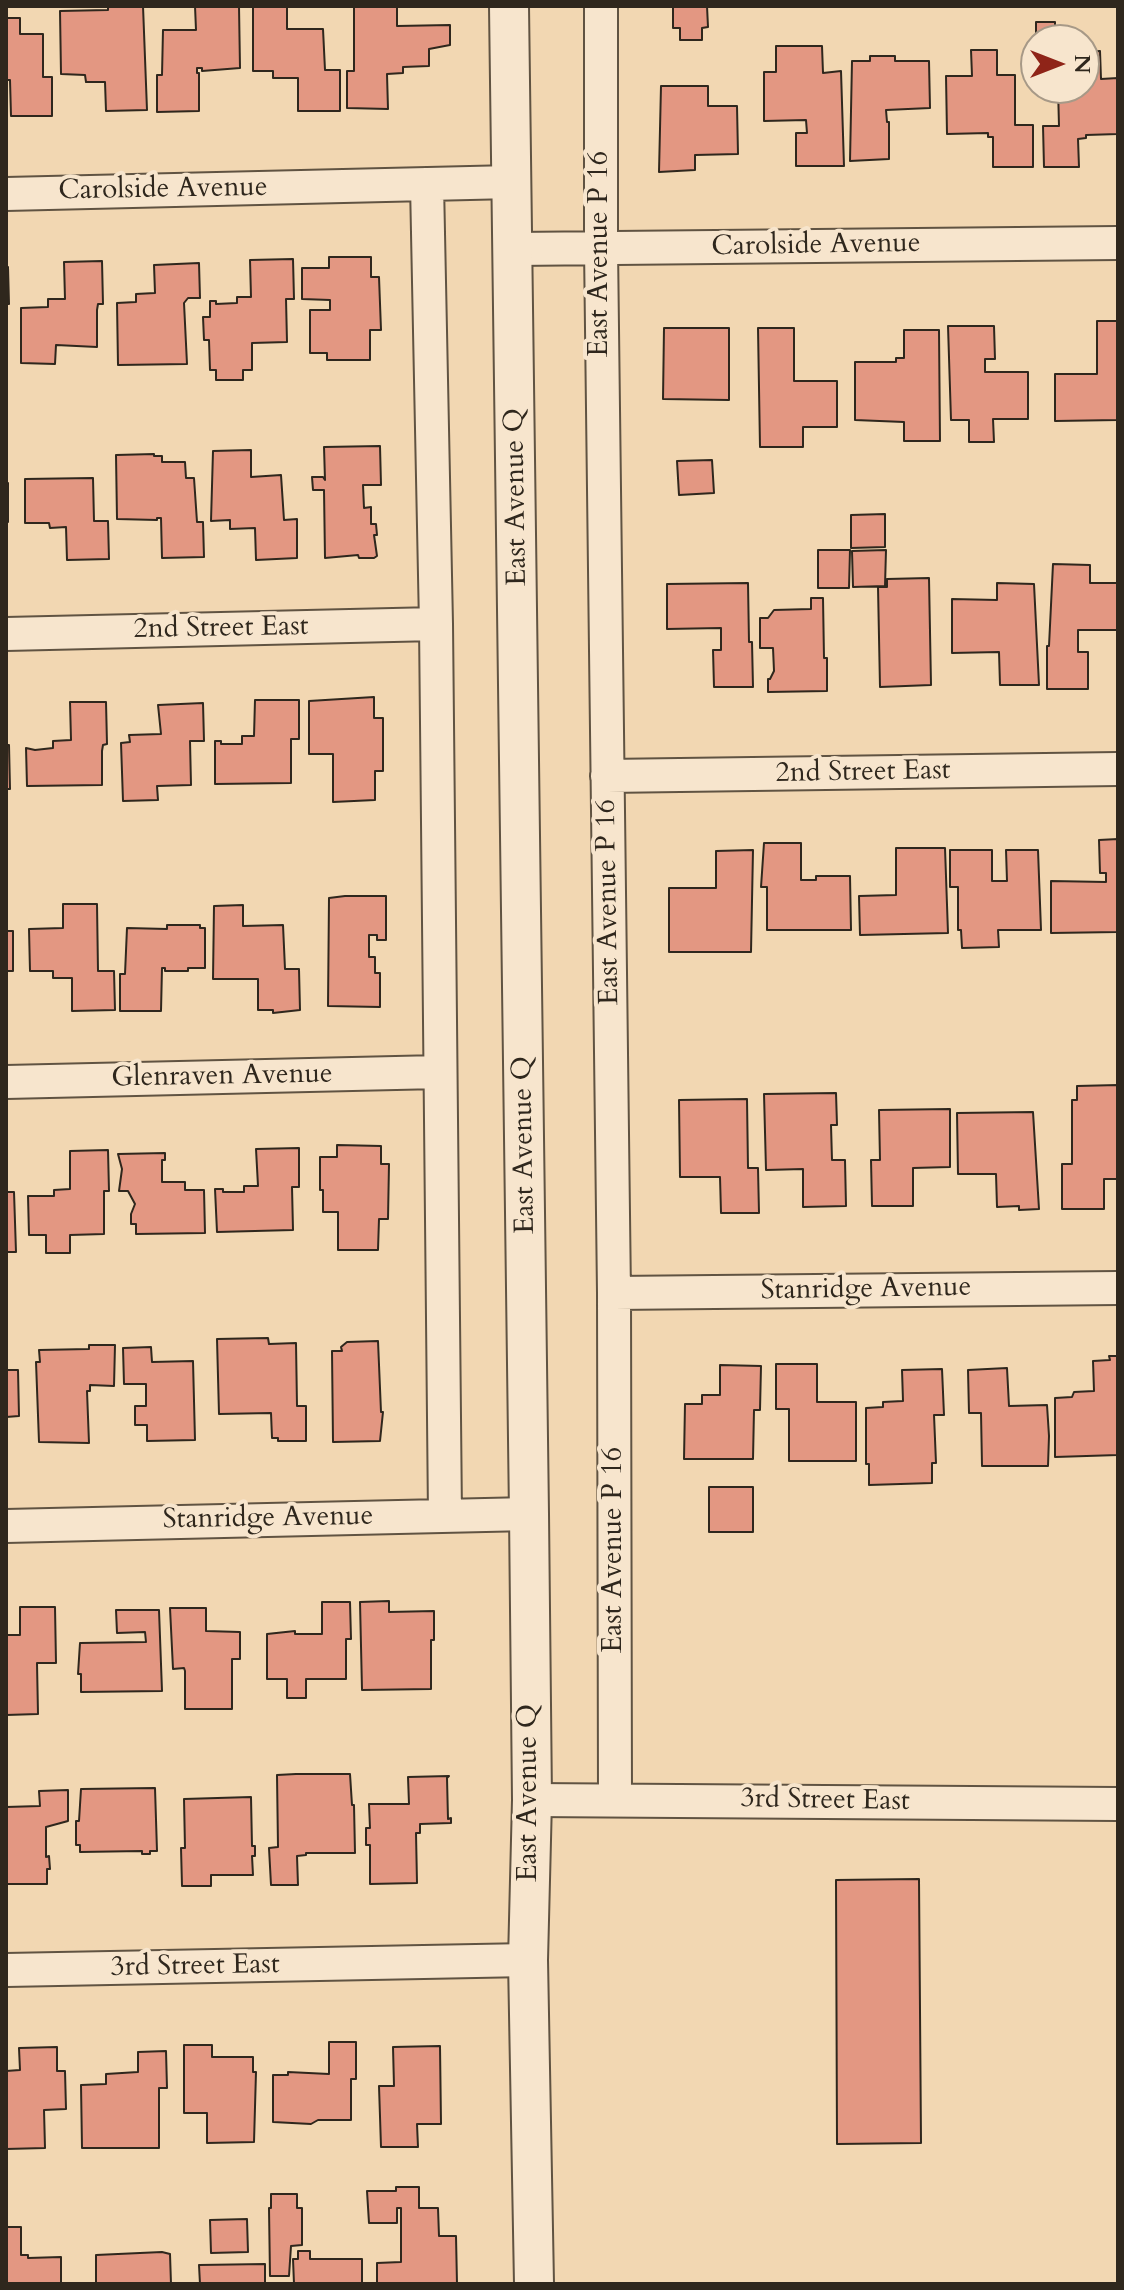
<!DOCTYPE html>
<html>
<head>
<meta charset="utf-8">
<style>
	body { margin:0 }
	#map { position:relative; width:1124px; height:2290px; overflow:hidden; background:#f2d7b2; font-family:Cardo,serif }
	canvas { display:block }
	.frame { position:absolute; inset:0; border:8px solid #2f271d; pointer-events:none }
	.north { position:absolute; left:1020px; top:24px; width:80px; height:80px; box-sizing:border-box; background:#f7e5cd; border:2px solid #a79987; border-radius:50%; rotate:90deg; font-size:22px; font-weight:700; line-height:32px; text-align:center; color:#2f271d }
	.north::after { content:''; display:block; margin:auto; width:28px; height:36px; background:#8f2418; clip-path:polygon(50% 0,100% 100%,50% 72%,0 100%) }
</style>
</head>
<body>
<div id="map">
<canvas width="1124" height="2290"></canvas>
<div class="frame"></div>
<div class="north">N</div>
</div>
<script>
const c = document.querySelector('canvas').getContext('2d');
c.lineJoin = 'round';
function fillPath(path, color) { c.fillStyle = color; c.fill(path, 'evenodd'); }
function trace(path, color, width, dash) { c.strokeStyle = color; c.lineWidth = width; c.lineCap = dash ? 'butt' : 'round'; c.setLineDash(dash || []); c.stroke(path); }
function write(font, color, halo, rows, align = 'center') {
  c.font = font + ' Cardo,serif'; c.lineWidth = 8; c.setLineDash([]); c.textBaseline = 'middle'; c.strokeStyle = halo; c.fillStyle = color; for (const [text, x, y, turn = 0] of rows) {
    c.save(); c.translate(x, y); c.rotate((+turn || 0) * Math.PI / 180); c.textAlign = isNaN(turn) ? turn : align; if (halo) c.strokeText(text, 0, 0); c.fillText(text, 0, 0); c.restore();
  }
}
const building = new Path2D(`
	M108 6H143L147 110 106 111 105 82H86L85 75 61 74 60 11 108 10Z
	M195 6H239L240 68 202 71V68H197V73H199V111L157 112V75H162L163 30H196Z
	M253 6H287V29H323L325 70H340V111H298V78H273V71H253Z
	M354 6H397V26L450 25V45L429 49V66L403 67V73L387 74 388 109 347 108V71H354Z
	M673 6H707L708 27 702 28V40H680V28H673Z
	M6 18H20V34H43V77H52V116H11L10 80H6Z
	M1036 22H1055V40H1036Z
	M776 46H822L823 73 841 71 844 166H796V133H807L806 120 764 121V72H776Z
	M971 50H997V75H1015V125H1033V167H993V137H988V133L947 134 946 76H972Z
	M1100 51 1101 79 1118 78V134L1086 135V138L1078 139 1079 167H1044L1043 126H1059L1058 88H1084V52Z
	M870 56H895V61H929L930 108 886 110 887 122H889V159L850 161 852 61H870Z
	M661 86H708V106H737L738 154 695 155V170L659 172Z
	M329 257H371V277H379L381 330H370V360H327V353H310V310H330V300L302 299V268H329Z
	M293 259 294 299H286L287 342 252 343V370H243V380H216V370H210L209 340H204L203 317H210V301H216V304L237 303V297H251L250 260Z
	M102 261 103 304H98L97 310V347L56 345 55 364 21 363V308L48 307V299H65L64 262Z
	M199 263 200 298H188L184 303 187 364 118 365 117 303 136 302V294L155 293 154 265Z
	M6 267H8L9 304H6Z
	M1097 321H1118V420L1055 421V374H1097Z
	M948 326H994L995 359H985V372H1028V419H993L994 442H969V420H951Z
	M664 328H729V400L663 399Z
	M758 328H794V381H837V427H803V447H760Z
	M904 330H939L940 441H904V422L855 420V362H896V358H904Z
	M380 446 381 485H363L364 508 371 507V524H376L377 535H374L377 556 374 558H359L358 555 325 558 324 490H313L312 477H323L325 480 324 447Z
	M251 450V477L281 475 284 520 297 519V558L256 560 255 528 230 529V520L211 521 213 451Z
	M154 454V456H162V462H185L186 478H194L197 522H203L204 557 162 558 161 518H157V520L117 519 116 455Z
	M712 460 714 493 679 495 677 461Z
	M93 478 94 521H108L109 559 67 560 66 527 50 528 49 523H25V479Z
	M6 483H8V522H6Z
	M885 514V547L851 548V515Z
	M818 550H850L849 588H818Z
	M886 550 885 586 853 587 852 551Z
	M1053 564 1090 565V583H1118V630H1078V652H1088V689H1047V646H1049Z
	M929 578 931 685 880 687 878 587H887V579Z
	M748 583 749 642H752L753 687H714L713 650H721V628L667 629V584Z
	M997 583 1034 584 1039 685H1000L999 652 952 653V599L997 600Z
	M811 598H823L824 658H827V691L768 692V679H770L774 671 773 648H760V618H768L774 610 811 609Z
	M374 697V718H383V771H375V800L333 802V754H309V701Z
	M255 700H299V739H291V783L215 784V741H221V744H242V736H254Z
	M70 702H106L107 744 103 745 102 751V785L27 786 26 748 35 750 53 748V741L71 740Z
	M203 703 204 741H190L191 785 157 786 158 800 123 801 121 743 130 742 129 735 161 734 158 705Z
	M6 745H9L10 789H6Z
	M1118 839V932L1051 933V881L1106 882V873H1100L1099 840Z
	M764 843H801V880H816V876H850L851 930H767V887H761Z
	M896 848H945L948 933 860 935 859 896 896 895Z
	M753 850 751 952H669V888H716V851Z
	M950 850H992V881H1007L1006 850H1038L1041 930H998L999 947 962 948 961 930H958V887H950Z
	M345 896H386V940H377V935H369V957H375V973H380V1007L328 1006 329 898Z
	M63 904H97L98 971H114L115 1010 72 1011V978H53V971H30L29 929 63 928Z
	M243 905V926L283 925 285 969H299L300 1010 273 1013V1010H258V979H213L214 906Z
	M167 925H200V928H205V968H188V971H165V968H162L161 1011H120V974H125L127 928 167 929Z
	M6 931H13V971H6Z
	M1118 1085V1179H1104V1209H1062V1164H1072V1100H1077V1086Z
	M836 1093 837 1125H831L832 1160H845L846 1206 803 1207V1169L766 1170 764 1094Z
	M747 1099 748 1168H758L759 1213H721L720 1177H680L679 1100Z
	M950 1109V1167L913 1168V1206H872L871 1160H880L879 1110Z
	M1033 1112 1039 1209 1019 1210V1206L997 1207 996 1174H958L957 1113Z
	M337 1145 381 1146V1164H389L388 1219H379L378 1250H338V1212H323V1190H320V1157H337Z
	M299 1148V1187H292L293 1230 217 1232 215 1189H223V1192H244V1186H258L256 1149Z
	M108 1150 109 1191H104V1234L70 1235V1253H46V1235H29L28 1196H54V1190L70 1189V1151Z
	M165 1153V1160H162V1182H185V1190H204L205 1233 136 1234V1224H131V1214L135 1204 128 1191H119L122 1169 118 1154Z
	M6 1192H14L16 1252H6Z
	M268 1338 269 1344 296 1343 297 1406H306V1441H278V1438H272L271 1413 219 1414 217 1339Z
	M378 1341 381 1412H383L380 1441 333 1442 332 1351H342L341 1347 347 1342Z
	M89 1345H115L114 1386 90 1385V1391H87L89 1443 39 1442 36 1362H40L39 1350 89 1349Z
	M151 1347 152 1362 193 1361 195 1440 147 1441V1425H135V1406H146V1384H124L123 1348Z
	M1109 1356H1118V1455L1055 1457V1398L1072 1397 1074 1392 1094 1391 1093 1361 1110 1360Z
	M776 1364H817V1402H856V1461H789V1409H776Z
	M720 1365 761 1366 760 1410H754L753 1459H684L685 1404H702V1395H720Z
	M1007 1368 1009 1406 1047 1405 1049 1436 1048 1466H982L981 1413H969L968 1370Z
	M942 1369 944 1415H934L936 1463H932V1483L869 1485V1464H866V1408L883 1407V1402L903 1401 902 1370Z
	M6 1370H18L19 1416 6 1417Z
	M709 1487H753V1532H709Z
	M389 1601V1612L434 1611V1640H431V1689L362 1690 360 1602Z
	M322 1602H350L351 1639H346V1679H306V1698H287V1679H267V1634L295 1631V1634H322Z
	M20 1607H55L56 1663H37L38 1714 6 1715V1635H20Z
	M170 1608H206V1631L240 1632V1659H232V1709H185V1671L184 1668 173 1669Z
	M116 1610H159L162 1691 81 1692V1674H78L80 1643 146 1642 145 1632 117 1633Z
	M296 1774H350L352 1805H354L355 1853H306V1855L297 1856 298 1885H271L269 1848 278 1847 277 1775Z
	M449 1776 447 1778 448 1819 451 1818V1823L420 1824V1833H416L417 1883 370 1884V1845H366V1828H370L369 1804H409L408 1777Z
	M155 1788 157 1851H150V1854H142V1851L80 1852V1845H76V1821H79L81 1789Z
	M68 1790V1821L46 1827V1857L49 1856 50 1869H47V1884H6V1807L40 1806 39 1791Z
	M251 1797 252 1846H255V1856H252L253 1875H211V1886H182L181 1848H185L184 1799Z
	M919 1879 921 2143 837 2144 836 1880Z
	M329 2042H356V2079H351V2120H318L311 2124 273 2122V2075H288V2072L329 2074Z
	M184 2045H212V2057H253V2072H256L254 2142 207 2143V2113H184Z
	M440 2046 441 2124H417L418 2147H381L379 2086H394L393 2047Z
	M57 2047V2071H65L66 2109 44 2110 45 2148 6 2149V2071L20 2070 19 2048Z
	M166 2051 167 2088H159V2148H82L81 2085 106 2084V2074L138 2072V2052Z
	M396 2187H419V2208H438L439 2236H456L457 2284H377V2263L401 2262V2208H397V2223H369L367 2191H396Z
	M271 2194H297V2208H302V2245L291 2246 289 2276H270L269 2208H271Z
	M247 2219 248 2252 211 2253 210 2220Z
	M6 2227H21V2255H28V2258L61 2257V2284H6Z
	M298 2251H310V2259H362V2284H294L293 2259H298Z
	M162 2252 170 2254 171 2284H96V2255Z
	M265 2264V2284H200L199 2265Z`);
const minor = new Path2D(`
	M601 6V248L614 1293 615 1799
	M427 184 436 624 445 1515
	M6 194 512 182
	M514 249 1118 243
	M6 634 436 624
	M607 776 1118 769
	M6 1082 439 1072
	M614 1293 1118 1288
	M6 1526 529 1514
	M532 1800 1118 1804
	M6 1970 528 1960`);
const tertiary = new Path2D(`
	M509 6 529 1514 532 1800 528 1960 534 2284`);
const streetNames = [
	["Carolside Avenue",163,190,-1],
	["Carolside Avenue",816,246,-1],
	["East Avenue P 16",601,254,-90],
	["East Avenue Q",517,497,-91],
	["2nd Street East",221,629,-1],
	["2nd Street East",863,773,-1],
	["East Avenue P 16",609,902,-91],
	["Glenraven Avenue",222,1077,-1],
	["East Avenue Q",525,1145,-91],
	["Stanridge Avenue",866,1290,-1],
	["Stanridge Avenue",268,1519,-1],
	["East Avenue P 16",615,1550,-90],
	["East Avenue Q",530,1793,-90],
	["3rd Street East",825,1801,1],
	["3rd Street East",195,1967,-1]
];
fillPath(building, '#e39782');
trace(building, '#2f271d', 2);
trace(minor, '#605342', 36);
trace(tertiary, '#605342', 42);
trace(minor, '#f7e5cd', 32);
trace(tertiary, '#f7e5cd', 38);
write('28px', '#2f271d', '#f7e5cd', streetNames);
</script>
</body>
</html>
